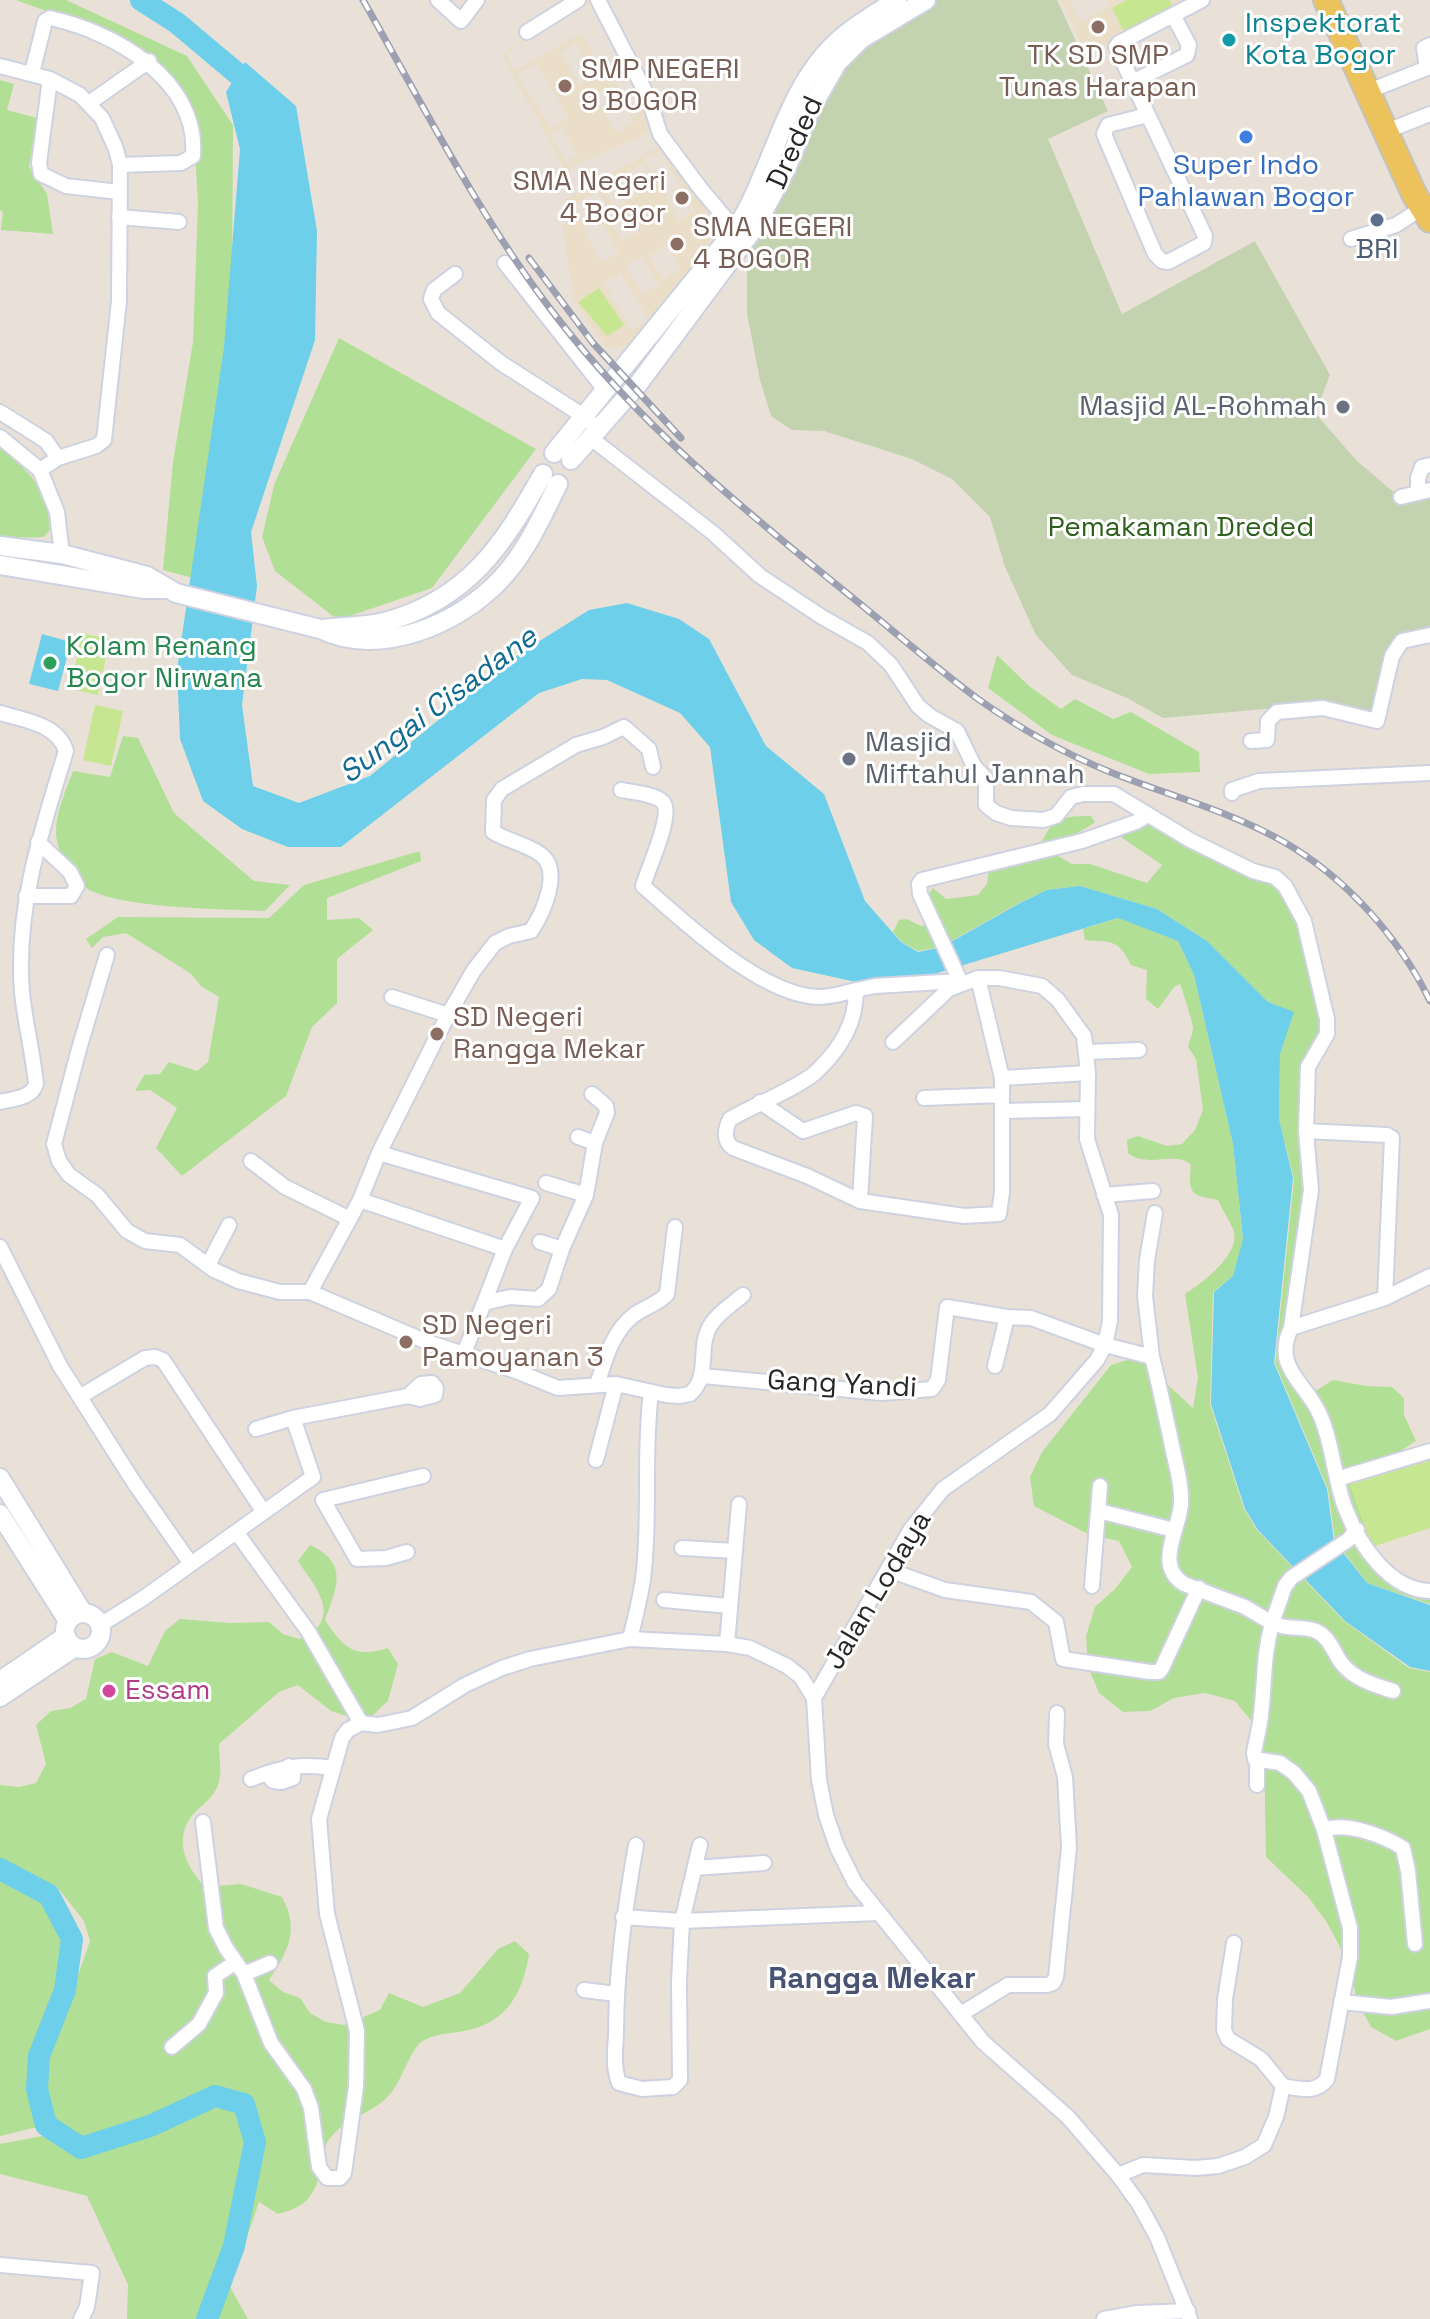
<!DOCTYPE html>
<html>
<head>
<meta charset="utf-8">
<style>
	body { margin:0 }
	canvas { display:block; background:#e9e1d8 }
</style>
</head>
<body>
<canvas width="1430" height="2319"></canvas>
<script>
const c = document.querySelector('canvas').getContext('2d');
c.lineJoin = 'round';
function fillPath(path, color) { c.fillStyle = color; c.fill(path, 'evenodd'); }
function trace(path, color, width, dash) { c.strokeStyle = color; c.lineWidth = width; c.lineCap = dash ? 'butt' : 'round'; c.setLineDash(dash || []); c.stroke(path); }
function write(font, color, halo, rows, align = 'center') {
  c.font = font + ' "Space Grotesk",sans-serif'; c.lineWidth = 6; c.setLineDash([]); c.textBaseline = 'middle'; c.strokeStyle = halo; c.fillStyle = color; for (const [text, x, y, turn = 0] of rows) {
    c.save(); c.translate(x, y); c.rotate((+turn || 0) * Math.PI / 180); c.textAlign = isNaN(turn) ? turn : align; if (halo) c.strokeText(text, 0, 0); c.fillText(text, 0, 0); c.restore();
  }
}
const education = new Path2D(`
	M588 0H593L663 126 565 170 501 53ZM591 3 628 66 608 77 581 33 515 71 505 53ZM576 43 596 77 580 87 561 53ZM536 63 569 118 551 129 517 75ZM628 71 648 107 633 116 613 79ZM612 85 634 122 617 133 594 96ZM562 128 578 155 566 162 550 135Z
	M1061 0H1069L1081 22 1110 5 1108 0H1127L1112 8 1173 6 1170 0H1190L1086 55Z
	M666 142 718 231 632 346 606 347 574 300 562 225 574 217 564 200ZM660 150 695 211 679 221 644 159ZM643 163 656 184 615 208 603 187ZM598 191 609 210 584 224 573 205ZM623 206 638 232 622 241 607 215ZM600 219 619 253 601 262 583 228ZM666 245 681 268 664 280 649 256ZM642 256 659 285 642 294 626 266ZM620 273 649 320 632 330 604 283Z`);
const green = new Path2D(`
	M16 0H66L187 56 233 125 232 290 193 578 163 570 173 462 193 342 198 204 193 117 146 53 79 23Z
	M0 80 14 84 7 110 37 118 29 167 47 194 53 234 1 230 3 212 0 210Z
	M339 338 536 449 432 588 338 620 275 571 262 537 274 485Z
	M0 447C31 475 47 485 50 530L44 537 0 538Z
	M997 655 1029 686 1061 709 1075 699 1113 719 1131 712 1199 752 1200 772 1149 774 1052 735 988 688Z
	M123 736 138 738 174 813 254 881 290 885 265 911C224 909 110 909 82 885 68 873 56 850 56 831 56 811 66 790 73 771L110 777Z
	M1148 815 1275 877 1299 908 1327 1019 1308 1067 1311 1190 1284 1343 1309 1395 1333 1380 1366 1386 1392 1387 1404 1398V1415L1416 1441 1389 1458 1373 1540 1387 1573 1430 1593V1604L1367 1583 1335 1540 1328 1489 1275 1363 1294 1179 1279 1119 1280 1054 1293 1012 1268 1002 1207 941 1157 909 1080 886 1047 890 1019 903 941 947 918 951 902 942 893 932 899 920 907 919 921 926 929 924 928 895 933 888 946 899 978 895 987 884 989 869 1036 852C1054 820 1052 816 1091 816L1095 822C1079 834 1063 838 1051 852L1072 864H1090L1147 883 1162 865 1112 831Z
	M420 851 421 861 327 898V920L359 918 373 930 337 959V1003L312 1027 286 1096 182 1176 156 1148 177 1108 150 1090 135 1091 144 1075 160 1074 169 1062 197 1071 208 1062 219 997 201 986 190 973 126 933 103 937 92 948 86 939 118 917 269 918 304 885Z
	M1119 918 1178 941 1194 975 1233 1144 1241 1221 1243 1241 1233 1276 1213 1292 1210 1404 1244 1509 1257 1530 1344 1621 1409 1668 1430 1672V2029L1396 2041 1371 2027 1357 2001 1351 1974 1339 1945 1326 1921 1308 1897 1266 1857 1264 1751 1253 1723 1235 1701 1205 1693 1174 1698 1150 1711 1123 1712 1099 1693 1088 1667 1086 1636 1095 1607 1115 1589 1132 1567 1119 1541 1090 1535 1034 1506 1030 1477 1042 1452 1111 1365 1137 1357 1193 1408 1198 1378 1185 1294C1202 1283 1243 1253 1233 1229 1229 1219 1222 1210 1218 1200 1190 1195 1188 1194 1191 1165 1176 1150 1148 1169 1128 1153L1127 1140 1138 1136 1167 1146 1182 1144 1195 1130 1203 1110 1196 1059 1188 1047C1189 1042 1193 1033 1193 1028 1193 1024 1182 988 1180 984L1174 987 1158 1009 1146 999 1147 970 1131 965C1117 937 1111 943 1085 940L1083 929Z
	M310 1545C349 1563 337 1587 325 1620 343 1647 354 1659 388 1648L398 1664 388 1701 373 1715 353 1718 331 1711 298 1685 279 1692 219 1744C219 1756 222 1771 219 1782 214 1800 198 1806 189 1820 174 1844 189 1870 205 1887L241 1884 282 1897C300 1929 288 1952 269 1980L283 1992 300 1998 310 2013 326 2022 344 2025 380 2010 389 1993 423 2007 460 1993 498 1949 515 1941 529 1954C522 1997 504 2026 458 2032 445 2034 427 2035 418 2045 407 2059 402 2079 391 2093 374 2114 343 2118 328 2141 324 2147 324 2157 322 2164 316 2194 308 2207 278 2214L259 2202 230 2287 248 2319H127L128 2285 87 2196 0 2174V2144L68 2131 45 2109 46 2125 0 2136V1785L19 1787 36 1783 46 1764 36 1725 51 1711 70 1708 86 1699 95 1659 112 1652 148 1666 165 1631 180 1619 231 1623 269 1622 283 1634 300 1639C306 1635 316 1630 320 1624 333 1604 308 1577 298 1561ZM14 1866 58 1888 84 1921 90 1941 71 1995 43 2045 69 1956 40 1891ZM227 2093 244 2106 182 2111 207 2098Z`);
const cemetery = new Path2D(`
	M937 0H1057L1108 111 1048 139 1122 314 1255 241 1330 375 1315 413 1357 461 1396 494 1430 488V637L1401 641 1380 723 1320 712 1265 709 1163 718 1127 698 1072 675 1036 635 1005 567 990 517 952 479 912 459 824 431 792 430 771 416 760 380 747 314V268L758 233 820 95 870 36Z`);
const pitch = new Path2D(`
	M1127 0H1170L1173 6 1124 32 1112 8Z
	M599 288 624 325 607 336 578 302Z
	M82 633 110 639 98 695 70 689Z
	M95 705 123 711 111 766 83 760Z
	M1430 1457V1528L1372 1547 1348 1480Z`);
const water = new Path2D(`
	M245 62 296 106 317 231 315 340 251 532 257 586 242 705 253 786 299 803 370 776 519 654 589 610 627 603 679 619 709 639 766 746 824 794 865 901 901 942 918 952 942 947 1020 903 1047 890 1080 886 1157 909 1207 941 1268 1002 1294 1012 1280 1054 1279 1119 1293 1178 1274 1363 1327 1489 1334 1541 1367 1583 1430 1605V1671L1410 1667 1345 1621 1258 1530 1245 1509 1211 1404 1214 1292 1233 1276 1243 1239 1233 1144 1194 975 1178 941 1118 918 934 974 856 982 792 968 754 940 731 902 710 747 680 713 607 680 582 679 539 693 341 847H288L242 829 203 801 180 739 177 670 224 347 240 149 226 92Z
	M42 634 71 642 58 691 29 684Z`);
const river = new Path2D(`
	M141 0 177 23 252 86 255 93
	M0 1869 49 1895 72 1939 65 1990 39 2056 37 2089 46 2125 81 2148 150 2126 215 2096 244 2104 255 2142 234 2246 207 2319`);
const minor = new Path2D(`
	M438 0 461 21 477 0
	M598 0 649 99 660 134 700 188 731 225 744 235
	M527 32 578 0
	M0 66 50 79 80 95 102 118 116 149 120 165 119 301 104 440 96 446 58 458 40 470
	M32 73 45 21 50 18C115 32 199 80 193 156L181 163 120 165
	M50 79 39 163 41 174 66 186 119 192
	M1132 82 1187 55 1189 45 1173 15
	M1369 91 1427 68 1424 48 1430 45
	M89 103 149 61
	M1148 115 1108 125 1104 134 1155 254 1162 261 1168 262 1204 243 1205 236 1116 47 1119 43 1202 0
	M1387 131 1430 114
	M119 217 179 222
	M1351 239 1396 225 1422 208
	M505 263 605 390
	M455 274 434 290 431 299 438 313 501 363 585 417 600 431
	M0 412 46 441 58 458
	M0 437 40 470 57 512 62 554
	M592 439 713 533 760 576 822 617 868 643 891 665 918 706 930 716 957 731 974 766 986 779V805L996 813 1011 818 1043 820 1056 816 1071 797 1083 794H1114L1190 840 1253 871 1275 877 1285 886 1304 921 1327 1019V1034L1308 1067 1306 1131 1311 1190 1291 1328C1272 1368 1306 1382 1320 1415 1333 1443 1334 1481 1346 1510 1359 1544 1389 1590 1430 1591
	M1418 493V478L1422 467 1430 465
	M1401 497 1430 490
	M0 713C24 720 58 724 66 751 42 829 15 909 22 992 25 1023 33 1053 36 1084 32 1098 13 1099 0 1102
	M1251 741 1267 740 1268 721 1277 712 1323 708 1377 721 1392 656 1402 641 1430 635
	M621 790C632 792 655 794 663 802 674 815 647 870 643 886 684 922 762 996 819 997 832 997 844 993 856 990 856 1023 841 1048 817 1071 804 1085 750 1107 730 1119 725 1129 723 1141 733 1148L807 1176 860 1201 964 1216 999 1214 1002 1192V1078L978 978
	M1232 793V790L1259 781 1430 773
	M26 896H71L77 886 70 872 38 842
	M107 955 79 1049 54 1144 59 1161 69 1175 97 1195 127 1231 145 1241 180 1245 214 1270 238 1281 280 1292H310L427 1342 516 1371 558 1388 616 1384 666 1395 679 1396 690 1394C711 1375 697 1348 710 1326 717 1314 732 1304 743 1295
	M961 983 920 894 919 884 922 880 1082 841 1136 822 1148 815
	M856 990 875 986 959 981
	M392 997 448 1015
	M1087 1052 1139 1050
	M1002 1078 1088 1073
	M924 1098 1002 1095
	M760 1102 803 1131 856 1113 865 1116 860 1201
	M1003 1111 1087 1109
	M1306 1131 1387 1135 1392 1138 1385 1298
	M578 1137 595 1143
	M379 1153 532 1198 505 1249 484 1303
	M251 1161 285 1187 350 1219
	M546 1183 586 1195
	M1104 1195 1153 1191
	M360 1200 505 1249
	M540 1242 562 1249
	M0 1247 60 1366 135 1484 191 1564
	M208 1265 229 1225
	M310 1292 360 1200 379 1153 448 1015 474 970 495 943 509 936 531 931C543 913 563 870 540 854 526 844 508 841 493 832L494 800 502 789 576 745 603 737 624 727 649 749 653 767
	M1291 1328 1385 1298 1430 1276
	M464 1353 484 1303 510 1297 538 1299 549 1289 562 1249 586 1195 595 1143 607 1113 606 1106 592 1094
	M1152 1357 1145 1296 1147 1260 1155 1213
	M995 1366 1007 1317 1031 1318 1105 1345 1152 1357C1159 1383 1164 1410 1170 1436 1174 1460 1182 1480 1181 1504 1179 1531 1154 1565 1184 1584L1245 1607 1272 1623C1263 1657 1265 1681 1261 1714 1260 1727 1256 1740 1254 1753L1255 1759 1261 1760 1257 1767V1785
	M703 1376 882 1393 932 1389 938 1380 947 1307 1007 1317
	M597 1385C605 1360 612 1332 634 1315 645 1307 658 1304 667 1294L675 1227
	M81 1396 145 1358 155 1357 163 1360 263 1511
	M256 1429 293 1418
	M596 1460 616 1384
	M1337 1479 1430 1451
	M1099 1511 1174 1530
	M1357 1530 1348 1540 1291 1578 1285 1586 1272 1623C1289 1631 1301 1625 1316 1631 1330 1637 1334 1654 1343 1665 1356 1680 1375 1685 1393 1691
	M237 1533 308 1631 361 1723
	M682 1548 735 1551
	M407 1552 386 1558 357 1559 323 1500 423 1476
	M889 1570 945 1590 1031 1602 1056 1622 1063 1659 1150 1672H1159L1162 1668 1199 1588
	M1092 1586 1100 1486
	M664 1600 729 1606
	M100 1625 142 1599 313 1477 293 1418 408 1396 420 1399 435 1395 436 1388 432 1383 421 1384 408 1396
	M630 1639C635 1619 640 1599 643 1579 651 1517 643 1454 651 1392
	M727 1644 739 1504
	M814 1698 911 1529 943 1489 1050 1414 1097 1360 1105 1345 1110 1321 1111 1215 1087 1139 1088 1073 1084 1036 1058 1000 1042 986 999 978H978L949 989 893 1042
	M361 1723 378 1725 412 1718 465 1685 502 1668 530 1659 630 1639 727 1644 750 1648 787 1666 801 1677 814 1698 819 1780 826 1815 837 1847 855 1883 983 2042 1068 2117 1118 2175 1139 2204 1157 2237 1190 2319
	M267 1773 273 1781 282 1782 293 1778V1770L289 1766
	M251 1779C282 1767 300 1763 333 1768
	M203 1822 216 1928 226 1948 244 1974 271 2043 304 2089 311 2108 319 2167 327 2178H340L344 2173 356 2087 357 2031 327 1914 319 1819 342 1738 348 1730 361 1723
	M1324 1830C1345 1821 1384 1836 1403 1848L1408 1871 1415 1944
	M636 1845C625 1908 616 1970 616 2035 615 2052 613 2067 619 2083L642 2089 673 2087 680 2080 679 1982 682 1921 700 1845
	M695 1868 764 1863
	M623 1917 682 1921 877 1913
	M1234 1943 1225 1999 1224 2030 1228 2039 1261 2059 1283 2086
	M244 1974 270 1963
	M584 1990 616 1994
	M1341 2002 1391 2007 1430 2001
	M961 2014 1008 1985H1047L1053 1983 1056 1977 1069 1847 1065 1777 1056 1744 1057 1713
	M172 2047 199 2024 216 1993 215 1976 236 1962
	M1118 2175 1143 2165 1196 2168 1218 2166 1245 2157 1264 2145 1276 2117 1283 2086C1300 2089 1316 2094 1327 2079L1350 1957V1928L1324 1830 1309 1791 1294 1773 1280 1763 1255 1759
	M0 2265 92 2273 87 2307 81 2319
	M1104 2319 1137 2313 1188 2311`);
const tertiary = new Path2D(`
	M554 453 736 229C774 169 785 87 840 39 857 24 878 12 897 0
	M571 460 639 383 755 227 786 169 810 110 837 63 861 39 926 0
	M0 546 62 554 147 576 176 593 320 629C379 658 458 625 501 579 526 552 542 517 558 484
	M0 565 144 589H166
	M323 629C344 626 365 627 385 622 469 599 503 545 543 474
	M0 1478 83 1613
	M0 1514 68 1621
	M65 1631a18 18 0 1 1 36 0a18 18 0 1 1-36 0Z
	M0 1681 66 1636
	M0 1697 75 1647`);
const primary = new Path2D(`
	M1326 0 1414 194 1430 220`);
const rail = new Path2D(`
	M363 0C424 107 480 218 555 315 637 422 739 506 843 590 888 626 932 665 978 699 1019 728 1063 753 1110 772 1167 795 1230 811 1284 842 1346 878 1399 937 1430 1001
	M529 258 593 343 681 438`);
const markers = [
	[1098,27,8,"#8d6e63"],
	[1229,40,8,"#0f9aa8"],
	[565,86,8,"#8d6e63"],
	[1246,137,8,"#3f7fe0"],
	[682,198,8,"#8d6e63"],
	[1377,220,8,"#5c6f8a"],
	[677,244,8,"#8d6e63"],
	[1343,407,8,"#6b7280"],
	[50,663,8,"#2e9e5b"],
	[849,759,8,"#6b7280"],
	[437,1034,8,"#8d6e63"],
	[406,1342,8,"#8d6e63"],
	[109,1691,8,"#d1479c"]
];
const cultureNames = [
	["Inspektorat",1245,24],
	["Kota Bogor",1245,56]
];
const educationNames = [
	["TK SD SMP",1098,56,"center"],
	["Tunas Harapan",1098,88,"center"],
	["SMP NEGERI",581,70],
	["9 BOGOR",581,102],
	["SMA Negeri",666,182,"right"],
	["4 Bogor",666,214,"right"],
	["SMA NEGERI",693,228],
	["4 BOGOR",693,260],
	["SD Negeri",453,1018],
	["Rangga Mekar",453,1050],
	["SD Negeri",422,1326],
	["Pamoyanan 3",422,1358]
];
const streetNames = [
	["Dreded",796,143,-66],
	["Gang Yandi",842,1385,3],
	["Jalan Lodaya",879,1591,-59]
];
const shopNames = [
	["Super Indo",1246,166],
	["Pahlawan Bogor",1246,198]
];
const serviceNames = [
	["BRI",1377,250]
];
const worshipNames = [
	["Masjid AL-Rohmah",1327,407],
	["Masjid",865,743,"left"],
	["Miftahul Jannah",865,775,"left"]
];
const parkNames = [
	["Pemakaman Dreded",1181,528]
];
const leisureNames = [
	["Kolam Renang",66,647],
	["Bogor Nirwana",66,679]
];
const hotelNames = [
	["Essam",125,1691]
];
const waterNames = [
	["Sungai Cisadane",439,706,-37]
];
const neighbourhoodNames = [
	["Rangga Mekar",872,1980]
];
fillPath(education, '#ebdec8');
fillPath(green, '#b2df96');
fillPath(cemetery, '#c3d3b0');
fillPath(pitch, '#c7e692');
fillPath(water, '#6dcfe9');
trace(river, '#6dcfe9', 22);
trace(minor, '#ced2e0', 18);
trace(tertiary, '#ced2e0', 22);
trace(primary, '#c3c3c3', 28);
trace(minor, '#fff', 14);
trace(tertiary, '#fff', 18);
trace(primary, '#ebc25c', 24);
trace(rail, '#9ca0b1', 7);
trace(rail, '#fff', 4, [12]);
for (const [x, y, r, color] of markers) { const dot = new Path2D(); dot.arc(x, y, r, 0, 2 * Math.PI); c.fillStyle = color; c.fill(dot); trace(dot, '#fff', 3); }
write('28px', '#0d838f', '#fff', cultureNames, 'left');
write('28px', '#785e54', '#fff', educationNames, 'left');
write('28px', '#272727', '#fff', streetNames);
write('28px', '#366cbe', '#fff', shopNames);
write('28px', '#4e5e75', '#fff', serviceNames);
write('28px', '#5b616d', '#fff', worshipNames, 'right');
write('28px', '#2d601b', '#fff', parkNames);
write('28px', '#27864d', '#fff', leisureNames, 'left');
write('28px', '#b23c85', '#fff', hotelNames, 'left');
write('italic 30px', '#116b91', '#fff', waterNames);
write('bold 30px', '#495475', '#fff', neighbourhoodNames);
</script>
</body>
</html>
